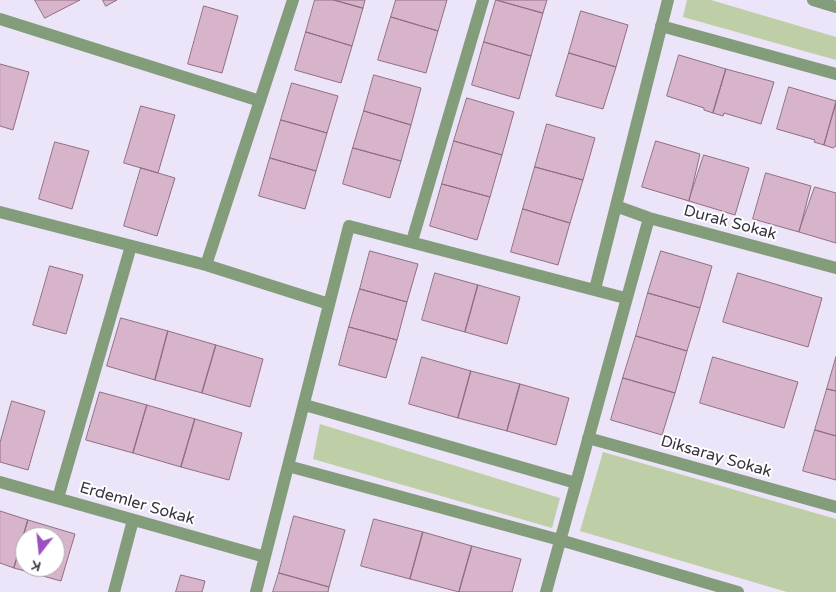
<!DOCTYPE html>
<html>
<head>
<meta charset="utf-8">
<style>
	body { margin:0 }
	#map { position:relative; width:836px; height:592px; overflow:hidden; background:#ece4f9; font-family:"Varela Round",sans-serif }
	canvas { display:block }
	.north { position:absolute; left:15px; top:527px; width:50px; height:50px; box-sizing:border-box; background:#fff; border:1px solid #b0aeb3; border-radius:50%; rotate:196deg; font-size:14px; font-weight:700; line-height:20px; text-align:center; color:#393441 }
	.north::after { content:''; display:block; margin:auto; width:18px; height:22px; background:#9b4fc2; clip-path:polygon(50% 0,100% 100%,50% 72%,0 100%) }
</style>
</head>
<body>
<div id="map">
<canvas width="836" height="592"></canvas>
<div class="north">K</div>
</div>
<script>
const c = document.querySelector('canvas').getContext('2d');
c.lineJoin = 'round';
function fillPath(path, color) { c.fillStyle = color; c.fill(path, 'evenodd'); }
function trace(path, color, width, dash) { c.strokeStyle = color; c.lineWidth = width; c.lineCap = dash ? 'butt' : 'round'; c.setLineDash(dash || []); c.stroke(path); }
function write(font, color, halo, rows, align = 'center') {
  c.font = font + ' "Varela Round",sans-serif'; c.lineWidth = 4; c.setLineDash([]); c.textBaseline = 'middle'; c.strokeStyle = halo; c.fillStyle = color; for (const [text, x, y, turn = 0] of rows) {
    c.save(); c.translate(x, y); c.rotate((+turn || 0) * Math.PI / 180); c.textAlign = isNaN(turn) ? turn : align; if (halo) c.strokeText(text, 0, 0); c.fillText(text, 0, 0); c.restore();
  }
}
const green = new Path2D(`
	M687 0H711L836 37V60L683 17Z
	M320 424 560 498 552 528 313 459Z
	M603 452 836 519V592H787L580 531Z`);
const building = new Path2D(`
	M35 0H80L45 18Z
	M103 0H117L106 6Z
	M315 0H334L363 8 352 46 306 32Z
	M334 0H365L363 8Z
	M396 0H447L438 31 391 17Z
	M496 0 543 13 531 56 484 42Z
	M497 0H547L543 13Z
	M204 6 238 16 222 73 188 64Z
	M581 11 628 25 616 67 569 53Z
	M391 17 438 31 426 73 378 60Z
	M306 32 352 46 341 83 295 70Z
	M484 42 531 56 519 99 472 85Z
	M569 53 616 67 603 109 556 96Z
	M679 55 726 69 713 113 704 110V108L667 96Z
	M0 64 29 72 13 130 0 126Z
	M726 69 774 82 761 124 724 113 723 116 713 113Z
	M374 75 421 88 411 125 364 111Z
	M292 83 338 96 327 133 281 120Z
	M789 87 836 101 824 145 814 142 815 140 777 129Z
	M467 98 514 112 502 155 454 141Z
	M836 104V146L833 148 824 145Z
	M141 106 175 115 158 173 124 163Z
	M364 111 411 125 401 161 353 148Z
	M281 120 327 133 316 171 270 158Z
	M547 124 595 138 583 180 535 167Z
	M454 141 502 155 490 197 442 184Z
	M656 141 700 154 689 201 642 187Z
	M55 142 89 151 72 209 39 199Z
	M353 148 401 161 390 198 343 184Z
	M704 155 749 168 735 215 689 201Z
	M270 158 316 171 305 209 259 196Z
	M535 167 583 180 570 223 523 209Z
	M141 168 175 178 157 236 124 226Z
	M766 173 811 186 799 232 753 219Z
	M442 184 490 197 477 240 430 226Z
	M815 187 836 193V243L799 232Z
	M523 209 570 223 558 265 511 252Z
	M370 251 418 264 407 302 360 289Z
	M661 251 712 266 700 308 648 293Z
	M50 266 83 275 66 334 33 325Z
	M435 273 478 285 465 332 422 320Z
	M738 273 822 298 808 347 723 322Z
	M478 285 520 297 507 344 465 332Z
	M360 289 407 302 397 340 349 327Z
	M648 293 700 308 687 351 636 336Z
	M121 318 168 331 155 380 107 366Z
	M349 327 397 340 386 378 339 365Z
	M168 331 216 345 202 393 155 380Z
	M636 336 687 351 675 393 623 378Z
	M216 345 263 359 250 407 202 393Z
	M422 357 471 371 458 418 409 404Z
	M713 357 798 382 784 428 700 403Z
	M836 357V391L827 389Z
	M471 371 520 384 507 431 458 418Z
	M623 378 675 393 662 435 611 420Z
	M520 384 569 398 556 445 507 431Z
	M827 389 836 391V436L815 430Z
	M100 392 147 405 133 453 86 440Z
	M12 401 45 411 28 470 0 462V443Z
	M147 405 195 419 181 467 133 453Z
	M195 419 242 433 229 480 181 467Z
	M815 430 836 436V480L803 471Z
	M0 511 28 520 14 568 0 563Z
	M294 516 345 530 329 587 279 573Z
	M374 519 423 532 410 579 361 566Z
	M28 520 75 534 61 581 14 568ZM25 537H55V567H25Z
	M423 532 472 546 459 592 410 579Z
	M472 546 521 559 512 592H459Z
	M279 573 329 587 328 592H273Z
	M181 575 205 581 202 592H176Z`);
const minor = new Path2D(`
	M813 0 836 7
	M0 19 260 101
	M661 26 836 74
	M616 206 649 218 836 268
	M0 212 206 265 293 0
	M412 241 483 0
	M206 265 329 304
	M595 289 668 0
	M305 405 576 483
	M588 438 836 507
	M288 466 560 540 738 592
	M0 482 265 557
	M58 498 131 246
	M114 592 133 520
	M256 592 349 226 625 298
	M546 592 649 218`);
const streetNames = [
	["Durak Sokak",730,223,15],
	["Diksaray Sokak",716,457,16],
	["Erdemler Sokak",137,504,16]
];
fillPath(green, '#becea6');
fillPath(building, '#d8b4ca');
trace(building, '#8f6e82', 1);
trace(minor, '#839d7b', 12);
write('16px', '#393441', '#fff', streetNames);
</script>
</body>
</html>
